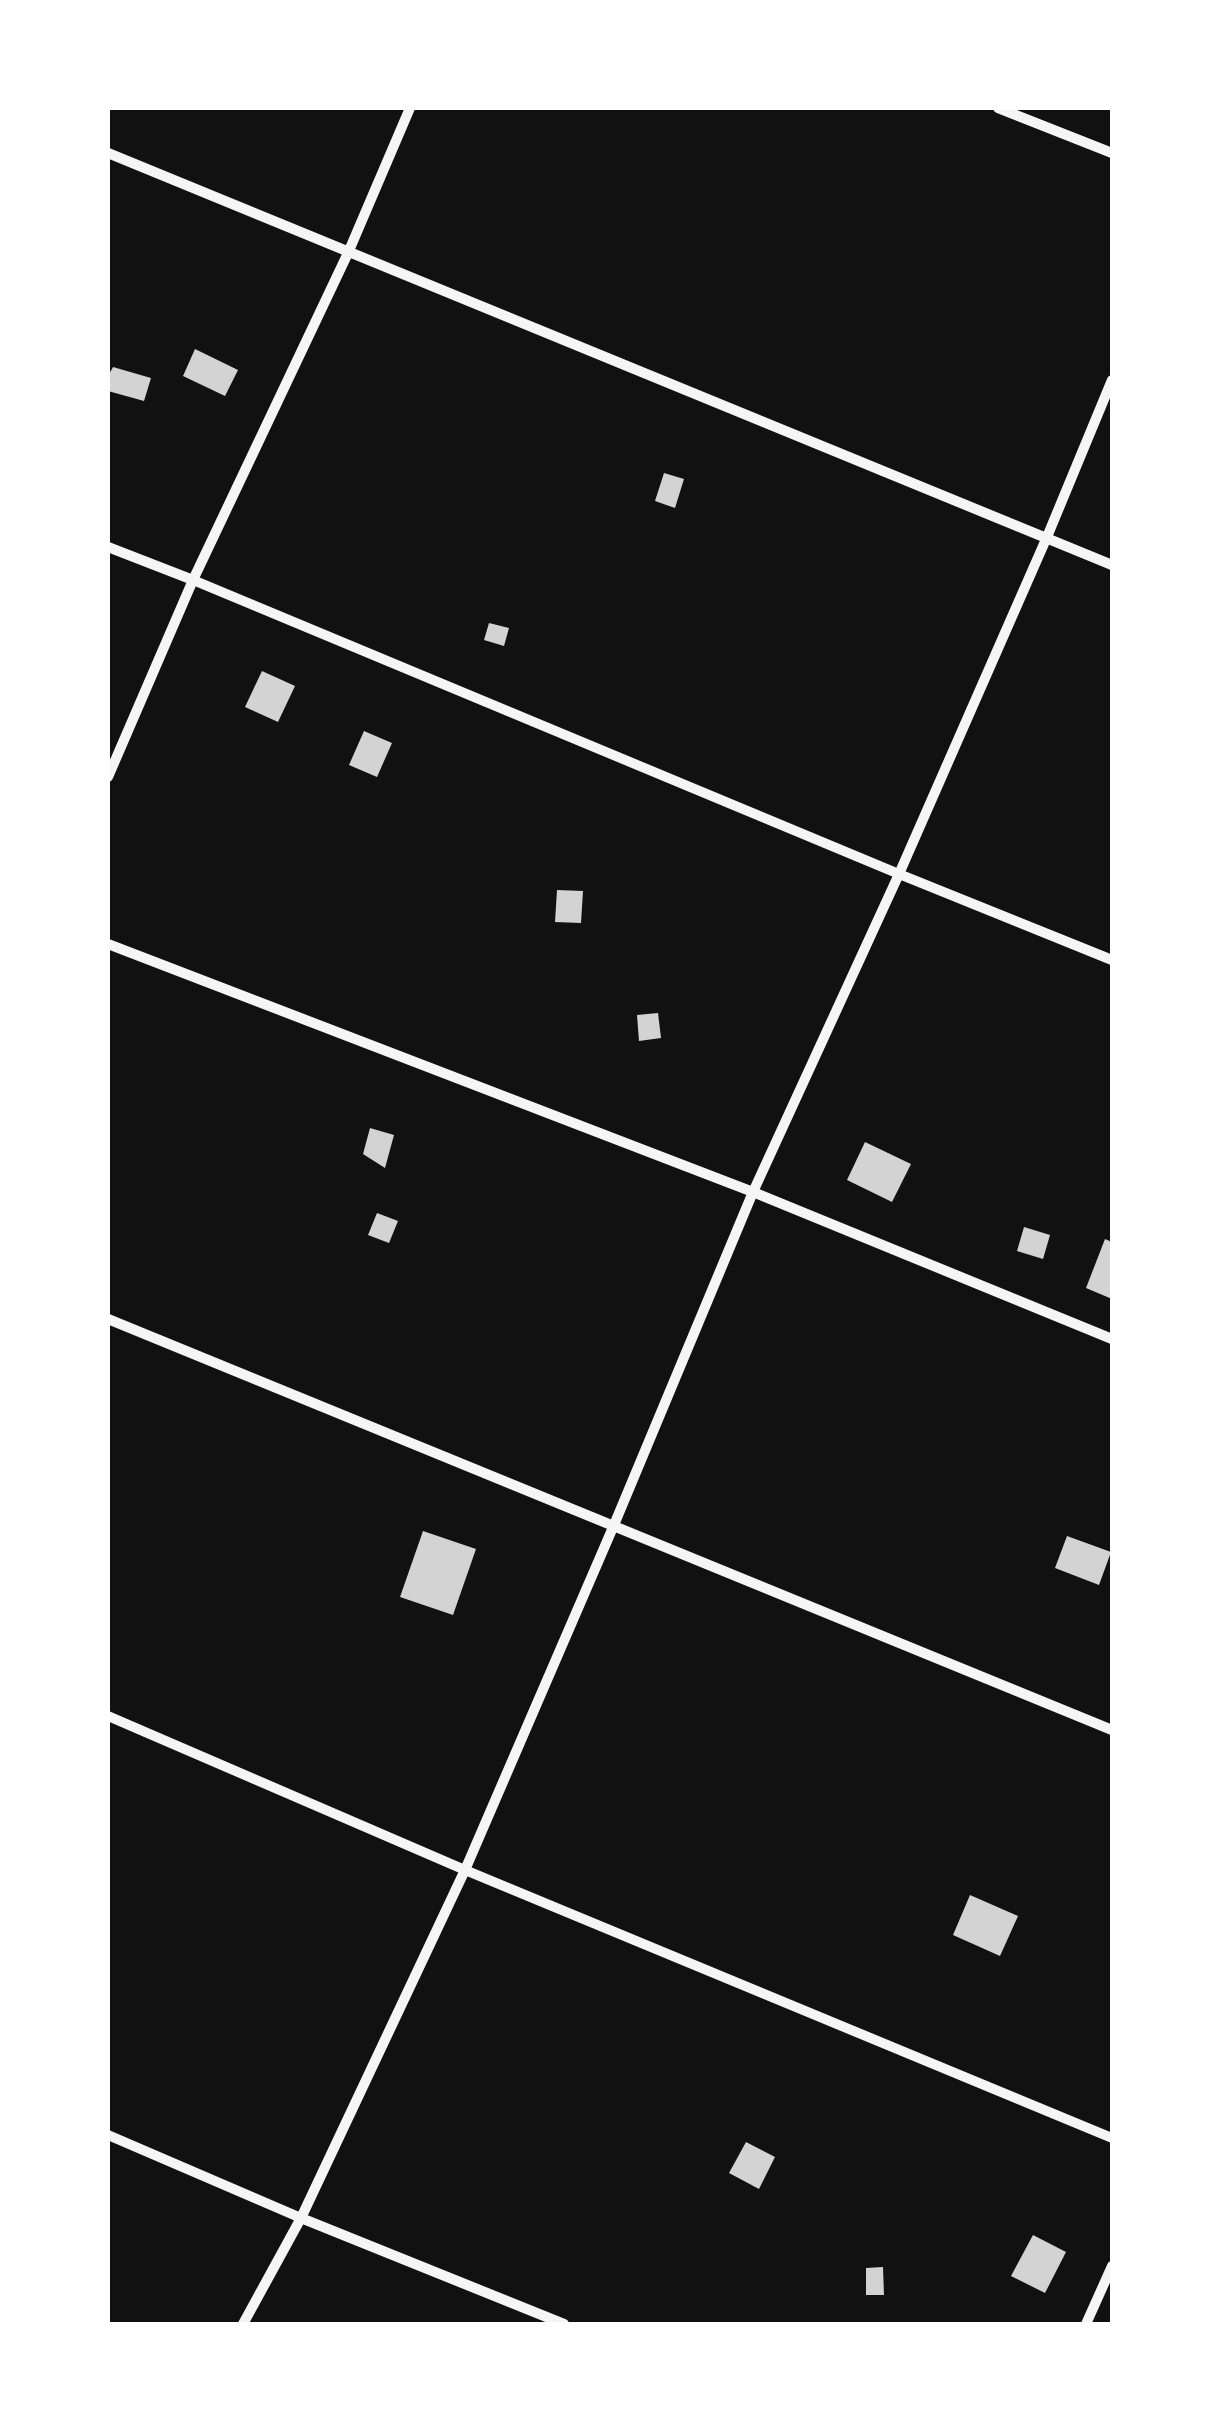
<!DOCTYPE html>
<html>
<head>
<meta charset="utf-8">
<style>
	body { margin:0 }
	#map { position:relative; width:1220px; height:2432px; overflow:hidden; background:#111; font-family:"Asap Condensed",sans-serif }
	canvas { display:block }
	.frame { position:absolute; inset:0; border:110px solid #fff; pointer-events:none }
</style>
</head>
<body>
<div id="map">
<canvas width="1220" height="2432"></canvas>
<div class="frame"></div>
</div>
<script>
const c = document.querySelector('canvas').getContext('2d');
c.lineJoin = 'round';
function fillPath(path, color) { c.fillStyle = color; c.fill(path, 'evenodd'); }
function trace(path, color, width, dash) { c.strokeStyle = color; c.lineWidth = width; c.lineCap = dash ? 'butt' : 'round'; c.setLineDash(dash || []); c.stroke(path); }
const building = new Path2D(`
	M195 349 238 370 225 396 183 376Z
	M113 367 151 378 144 401 108 391V376Z
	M664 473 684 479 675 508 655 501Z
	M489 623 509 628 504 646 484 640Z
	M262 671 295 686 278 722 245 707Z
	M364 731 392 743 377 777 349 765Z
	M557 890 583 891 581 923 555 922Z
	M658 1013 661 1038 639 1041 637 1015Z
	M370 1128 394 1135 385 1168 363 1154Z
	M865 1142 911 1164 892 1202 847 1180Z
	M377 1213 398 1221 389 1243 368 1235Z
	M1024 1227 1050 1235 1043 1259 1017 1251Z
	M1105 1239 1112 1242V1299L1086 1288Z
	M423 1531 476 1549 453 1615 400 1597Z
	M1067 1536 1111 1552 1099 1585 1055 1568Z
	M970 1895 1018 1916 1000 1956 953 1935Z
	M746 2142 775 2157 759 2189 729 2173Z
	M1033 2235 1066 2252 1045 2293 1011 2276Z
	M883 2267 884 2295H866V2268Z`);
const minor = new Path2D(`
	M998 108 1112 153
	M108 153 1112 565
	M108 547 193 580 899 874 1112 960
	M108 777 193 580 348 253 410 108
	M108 944 753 1192 1112 1339
	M108 1319 1112 1730
	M108 1716 465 1870 1112 2138
	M108 2135 301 2218 564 2324
	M243 2324 301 2218 465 1870 614 1525 753 1192 899 874 1047 537 1112 380
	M1086 2324 1112 2266`);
fillPath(building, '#d3d3d3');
trace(minor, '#f5f5f5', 10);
</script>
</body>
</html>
